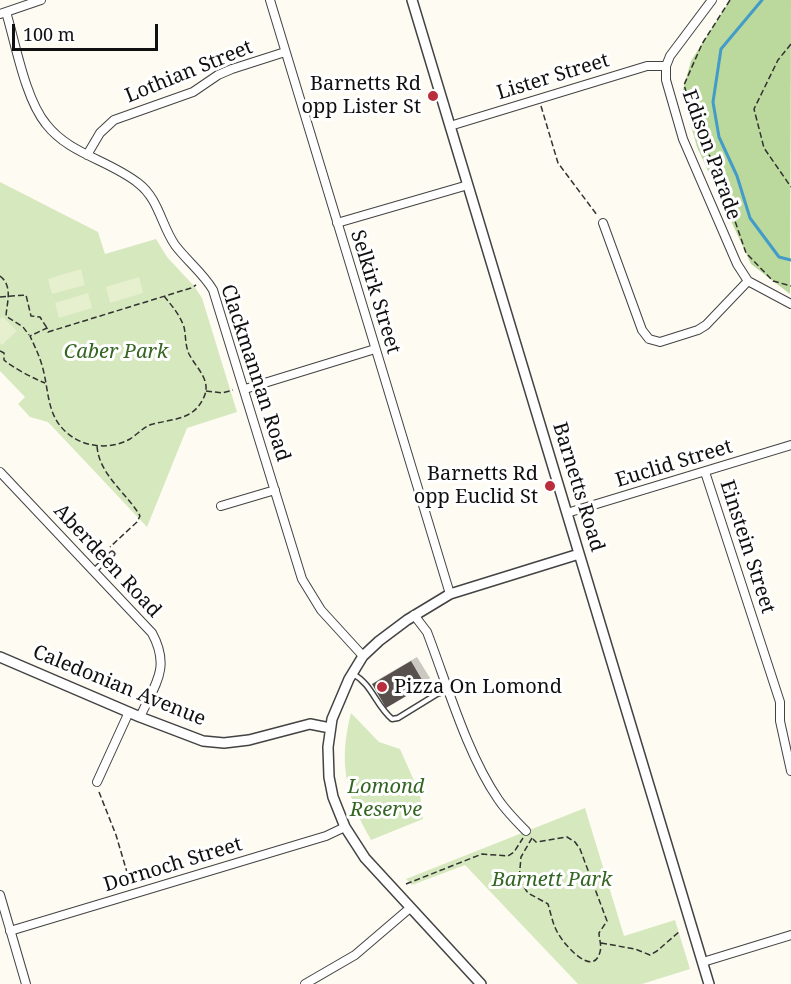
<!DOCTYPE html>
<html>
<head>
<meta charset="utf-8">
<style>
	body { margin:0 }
	#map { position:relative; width:791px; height:984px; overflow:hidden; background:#fefbf3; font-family:"Noto Serif",serif }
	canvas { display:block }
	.scale { position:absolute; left:12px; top:24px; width:146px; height:27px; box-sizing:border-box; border:3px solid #101010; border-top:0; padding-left:8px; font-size:18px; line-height:21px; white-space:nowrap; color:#101010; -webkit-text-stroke:4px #fff; paint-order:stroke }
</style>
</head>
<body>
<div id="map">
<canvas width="791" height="984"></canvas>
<div class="scale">100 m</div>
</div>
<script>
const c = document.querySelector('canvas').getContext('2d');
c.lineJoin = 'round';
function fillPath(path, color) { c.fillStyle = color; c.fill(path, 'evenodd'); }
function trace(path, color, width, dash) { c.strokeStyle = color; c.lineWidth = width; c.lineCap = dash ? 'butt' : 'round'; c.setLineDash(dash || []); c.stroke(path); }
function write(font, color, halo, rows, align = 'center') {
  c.font = font + ' "Noto Serif",serif'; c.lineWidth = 6; c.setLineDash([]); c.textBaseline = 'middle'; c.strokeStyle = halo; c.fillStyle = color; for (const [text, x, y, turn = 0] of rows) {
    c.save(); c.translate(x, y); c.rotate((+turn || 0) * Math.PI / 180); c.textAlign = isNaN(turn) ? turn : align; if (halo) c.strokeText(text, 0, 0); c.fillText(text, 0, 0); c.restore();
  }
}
const green = new Path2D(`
	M0 182 98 232 105 254 156 239 167 257 194 286 202 298 237 412 187 428 147 527 48 422 30 417 18 404 25 397 0 371Z
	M351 713 379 742 400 749 420 794 423 819 371 840C346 796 338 763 351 713Z
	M585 808 624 936 675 920 690 969 642 984H578L465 865 412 885 406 879Z`);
const forest = new Path2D(`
	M730 0H791L790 294 751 264 697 147 682 93 691 61Z`);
const pitch = new Path2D(`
	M81 269 85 285 52 294 48 279Z
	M139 277 143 293 110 303 106 287Z
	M88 293 92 308 59 318 55 303Z
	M3 317 17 331 2 345 0 343V319Z`);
const shadow = new Path2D(`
	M417 657 430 678 424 684 374 685 379 679Z`);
const stream = new Path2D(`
	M762 0 721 49 713 102 719 137 737 176 750 218 779 257 791 260`);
const building = new Path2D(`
	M411 661 425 685 386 708 372 684Z`);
const path = new Path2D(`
	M730 0 702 44 684 85 700 134 723 186 746 253 773 281 791 286
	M791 44 778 60 754 109 764 148 791 187
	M541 106 558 163 597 215
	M0 276C13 286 7 302 6 316L23 327 29 335
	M164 296C172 306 180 315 184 327 186 336 185 345 189 354 196 368 213 381 203 399 193 420 172 419 153 424 144 426 138 434 130 439 111 450 83 448 66 432 47 415 49 392 43 369 40 357 35 347 30 336L47 328 48 332 191 288 196 285
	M0 297 26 295 31 316 40 317 47 328
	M0 351 4 353V360C10 366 36 380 45 383
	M206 391 222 393 233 390
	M97 446C99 475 127 493 140 516L137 522 110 547
	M99 792 116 835 129 879
	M532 838 521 857 519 880 528 893 548 904C551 914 553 926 559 935 565 945 593 978 600 952 602 945 599 939 599 933L607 921 580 849 575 842 567 837 536 842 533 839
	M406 884 482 854 508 856 514 852 523 838
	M601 943 635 949 650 955 657 951 680 931`);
const service = new Path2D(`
	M95 570 112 554
	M353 674C372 684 376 706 392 719L398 718 437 694 448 690`);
const minor = new Path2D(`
	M270 0 450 594
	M712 0 670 56 666 66V80L683 139 737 264 748 281 791 304
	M6 12C16 45 25 98 46 124 69 154 109 160 138 183 159 199 161 225 175 245 187 261 203 273 213 290L302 579 321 610 363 656
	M0 14 41 0
	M450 126 647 66H666
	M87 155 100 133 114 120 193 92 218 75 232 69 285 52
	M337 223 468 185
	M603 223 642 330 649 339 660 342 698 330 706 325 748 281
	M245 389 375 349
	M0 472 152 633C171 668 155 684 140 717
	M705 472 780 702V721L791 771
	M221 506 275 490
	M567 513 791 445
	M414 615 427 632C447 684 467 754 498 799 506 811 516 821 526 831
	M97 782 129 712
	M0 895 26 984
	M10 931 326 836 345 827
	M703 962 791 935
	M305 984 355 955 410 908`);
const tertiary = new Path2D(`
	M412 0 709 984
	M0 657 140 717 203 741 224 743 249 740 310 724 330 728
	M481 984 365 858 345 827 333 797 329 777 328 747 332 719 349 679 363 656 379 641 407 620 450 594 579 554`);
const markers = [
	[433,96,6,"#ba2d3c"],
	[550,486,6,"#ba2d3c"],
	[382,687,6,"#ba2d3c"]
];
const streetNames = [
	["Lothian Street",189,72,-22],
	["Lister Street",553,77,-17],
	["Edison Parade",711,155,70],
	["Selkirk Street",375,292,73],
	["Clackmannan Road",255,373,72],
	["Euclid Street",674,464,-17],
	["Barnetts Road",578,487,73],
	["Einstein Street",747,547,72],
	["Aberdeen Road",107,561,47],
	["Caledonian Avenue",119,686,22],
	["Dornoch Street",173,865,-17]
];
const poiNames = [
	["Barnetts Rd",421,84],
	["opp Lister St",421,107],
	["Barnetts Rd",538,474],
	["opp Euclid St",538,497],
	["Pizza On Lomond",394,687,"left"]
];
const parkNames = [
	["Caber Park",116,352],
	["Lomond",386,787],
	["Reserve",386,810],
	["Barnett Park",552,880]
];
fillPath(green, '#d6e8bd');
fillPath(forest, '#bbd89d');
fillPath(pitch, '#e6f0ce');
fillPath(shadow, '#0003');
trace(stream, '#439bc8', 3);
fillPath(building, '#58504c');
trace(service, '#434343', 7);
trace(minor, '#434343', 10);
trace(tertiary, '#434343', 12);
trace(path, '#323232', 1.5, [6, 3]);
trace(service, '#fff', 4);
trace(minor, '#fff', 8);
trace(tertiary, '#fff', 9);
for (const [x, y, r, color] of markers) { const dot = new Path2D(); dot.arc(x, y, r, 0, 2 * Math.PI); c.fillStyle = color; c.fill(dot); trace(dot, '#fff', 2); }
write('20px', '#101010', '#fff', streetNames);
write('20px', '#101010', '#fff', poiNames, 'right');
write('italic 20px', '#346522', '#fff', parkNames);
</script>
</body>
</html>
